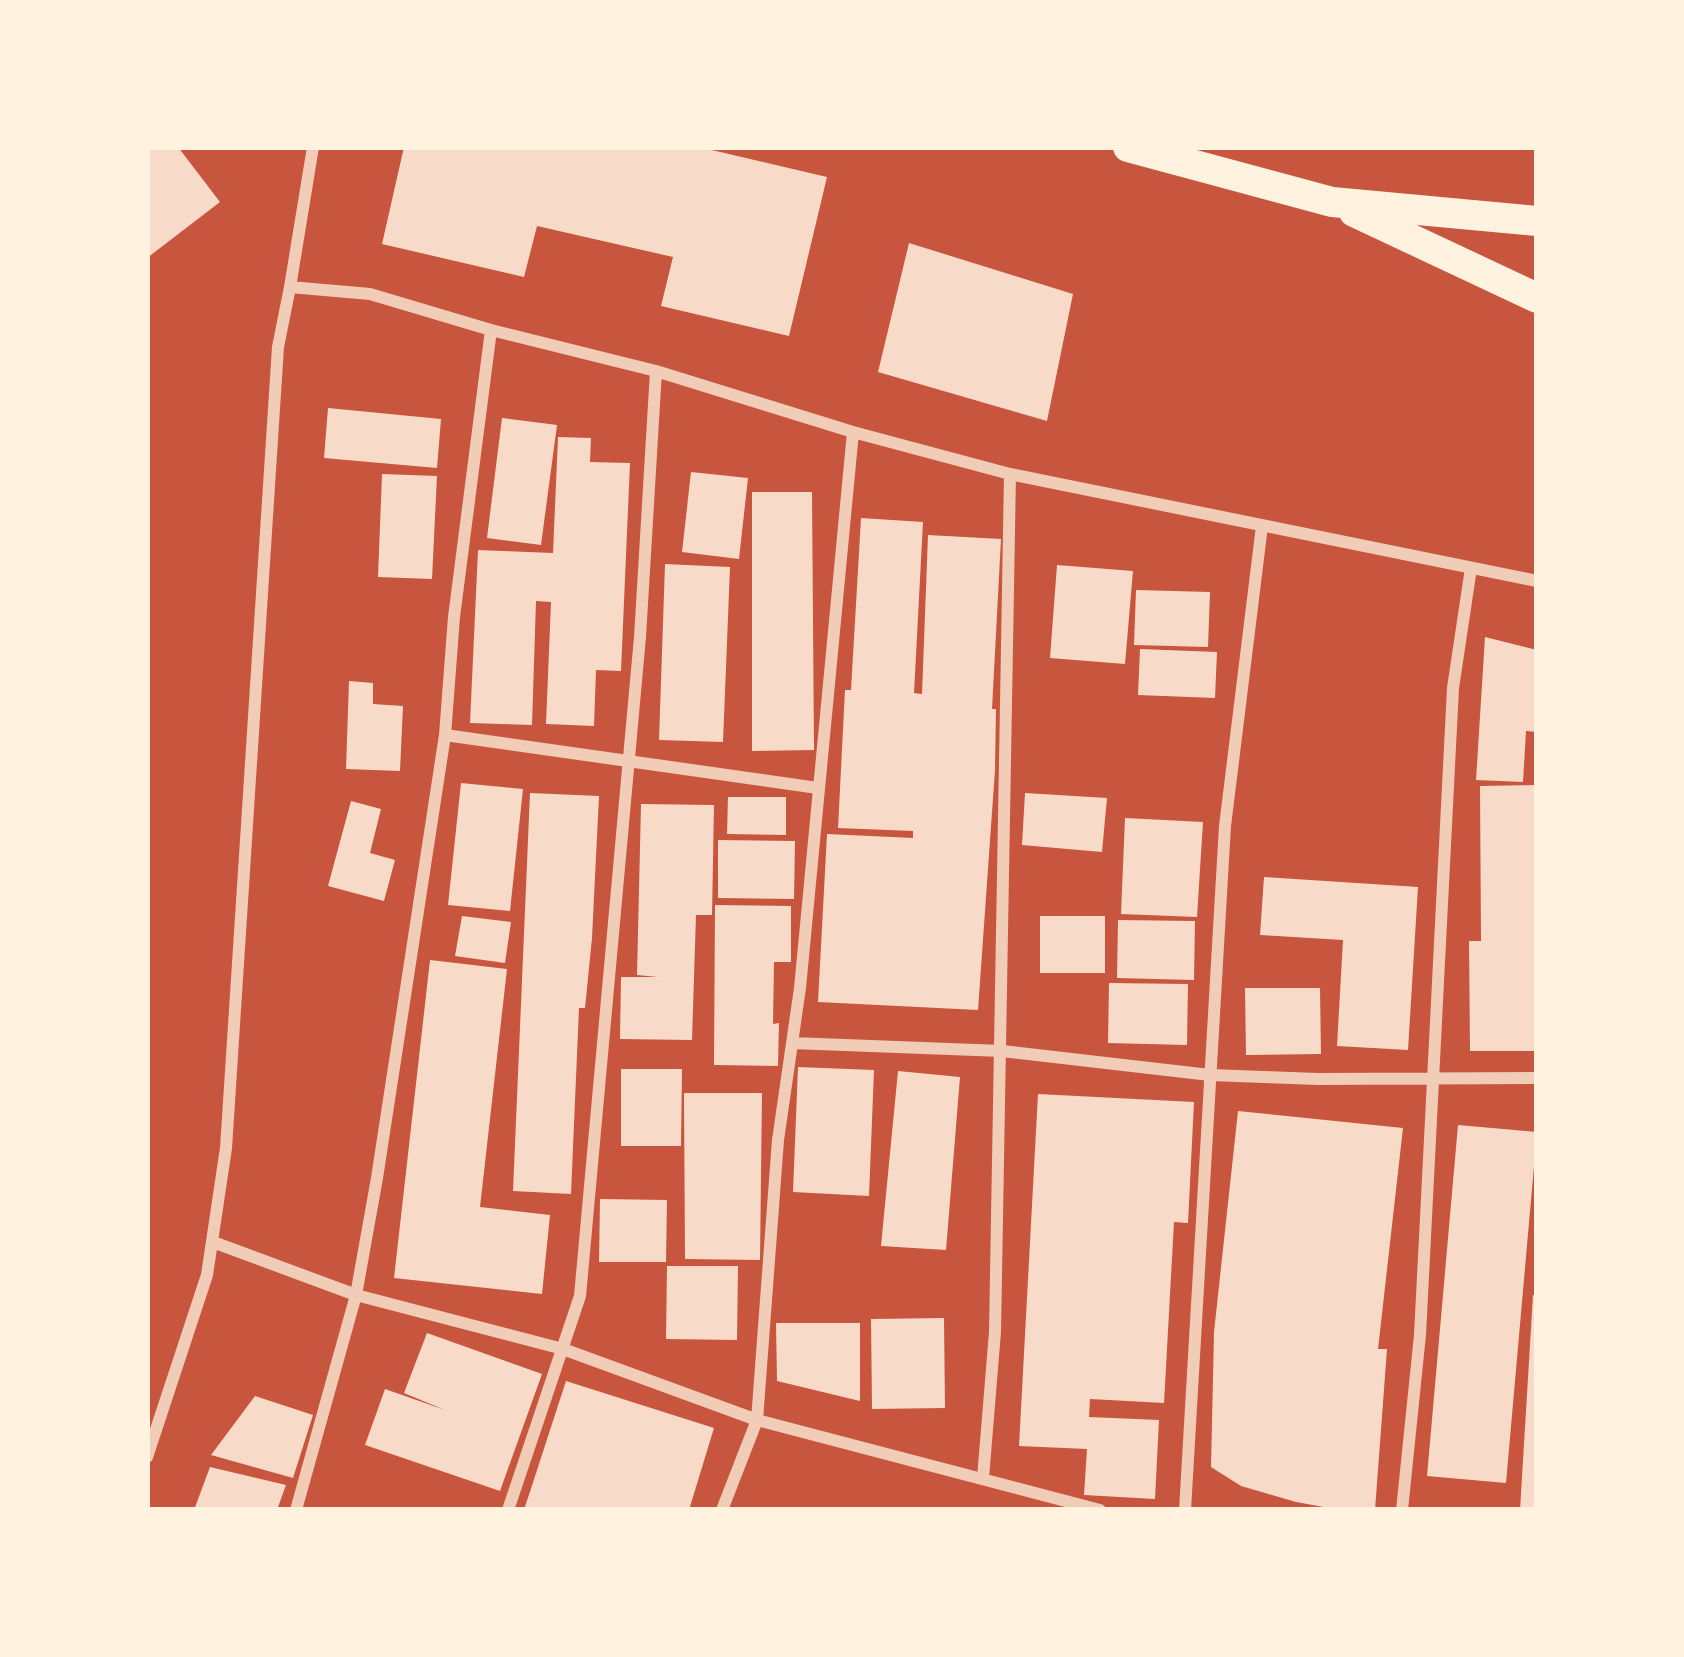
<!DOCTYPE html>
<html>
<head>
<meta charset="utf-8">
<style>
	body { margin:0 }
	#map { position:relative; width:1684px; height:1657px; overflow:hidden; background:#c8553d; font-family:Barlow,sans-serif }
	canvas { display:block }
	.frame { position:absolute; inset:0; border:150px solid #fff3e0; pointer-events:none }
</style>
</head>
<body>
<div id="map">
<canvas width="1684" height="1657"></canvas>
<div class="frame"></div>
</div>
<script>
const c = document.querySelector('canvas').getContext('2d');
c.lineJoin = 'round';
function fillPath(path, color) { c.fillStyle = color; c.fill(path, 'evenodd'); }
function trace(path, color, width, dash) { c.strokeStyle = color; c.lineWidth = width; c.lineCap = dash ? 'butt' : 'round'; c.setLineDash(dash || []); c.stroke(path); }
const building = new Path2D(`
	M147 147H178L220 202 147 258Z
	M404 147H699L827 177 789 336 661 306 673 257 537 226 524 277 382 244Z
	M909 243 1073 294 1047 421 878 372Z
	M328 408 441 419 437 468 324 458Z
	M502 418 557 425 541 545 487 538Z
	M558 437 591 438 590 462 630 463 621 671 596 670 594 726 546 724 551 602 536 601 532 725 470 723 478 550 553 553Z
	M691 472 748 478 739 559 682 552Z
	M382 474 437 476 432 579 378 577Z
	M752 492H812L814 750 752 751Z
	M861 518 923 522 914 693 922 694 928 535 1001 539 992 709H996L995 770 978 1010 818 1002 827 834 913 838V831L838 828 845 690H851Z
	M665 564 730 567 723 742 659 740Z
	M1057 565 1133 571 1125 664 1050 658Z
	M1136 590 1210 592 1208 647 1134 645Z
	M1485 637 1537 650V732L1526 731 1523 782 1476 780Z
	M1140 649 1217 652 1215 698 1138 695Z
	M349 681 373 683V704L403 706 400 771 346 769Z
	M461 783 523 789 510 911 448 905Z
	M1537 785V1051H1470L1469 941H1481L1480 786Z
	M530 793 599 796 592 938 585 1008H579L571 1194 513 1191Z
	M1025 793 1107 798 1102 852 1022 845Z
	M728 797H786V835L727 834Z
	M351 801 381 809 370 853 395 860 384 901 328 886Z
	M641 804 714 805 712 915H696L692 1040 620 1039 621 977H658L637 975Z
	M1125 818 1203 822 1197 917 1121 914Z
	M718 840 795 841 794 899 718 898Z
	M1264 877 1418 887 1408 1050 1337 1046 1343 940 1260 935Z
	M715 905 791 906V962H774L773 1024 779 1023 778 1066 714 1065Z
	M462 916 511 922 505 963 455 956Z
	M1040 916H1105V973H1040Z
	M1118 920 1195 921 1194 980 1117 978Z
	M430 960 507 969 480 1207 550 1215 542 1294 394 1278Z
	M1109 983 1188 984 1187 1045 1108 1043Z
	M1245 988H1320L1321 1054 1246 1055Z
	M798 1067 874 1070 869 1196 793 1192Z
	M621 1069H682L681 1146H621Z
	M898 1071 960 1077 946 1250 881 1246Z
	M684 1093H762L760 1260 685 1259Z
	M1038 1094 1194 1102 1188 1223 1174 1222 1164 1403 1090 1399 1089 1417 1159 1420 1155 1499 1084 1495 1087 1449 1019 1446Z
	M1238 1111 1403 1128 1378 1349H1387L1375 1510H1340L1296 1502 1241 1486 1211 1467 1214 1332Z
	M1458 1125 1537 1132 1506 1483 1427 1476Z
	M600 1199 667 1200 666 1262H599Z
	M667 1266H738L737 1340 666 1339Z
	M1533 1295H1537V1510H1520Z
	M944 1318 945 1408 872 1409 871 1319Z
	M776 1323H860V1401L777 1381Z
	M427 1333 542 1374 500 1491 365 1445 385 1389 445 1410 404 1393Z
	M566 1381 714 1428 689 1510H524Z
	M255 1396 313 1415 293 1478 211 1455Z
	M210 1467 286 1485 277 1510H194Z`);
const minor = new Path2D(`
	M290 287 313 147
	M445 735 818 788
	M792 1043 1002 1051 1210 1075 1318 1079 1537 1078
	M213 1242 356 1295 563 1349 757 1420 1100 1510
	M147 1457 207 1275 226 1148 278 347 290 287 370 294 491 330 656 371 853 432 1010 474 1537 581
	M983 1478 995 1332 1010 474
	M296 1510 356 1295 377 1178 445 735 454 617 491 330
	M508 1510 580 1296 640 637 656 371
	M722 1510 757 1420 778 1140 800 988 853 432
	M1185 1510 1225 826 1262 526
	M1402 1510 1420 1335 1453 688 1471 568`);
const primary = new Path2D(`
	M1128 147 1332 202 1537 221
	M1354 212 1537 298`);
fillPath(building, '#f7dbc8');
trace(minor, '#f1ccb7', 12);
trace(primary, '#fff3e0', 30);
</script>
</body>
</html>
